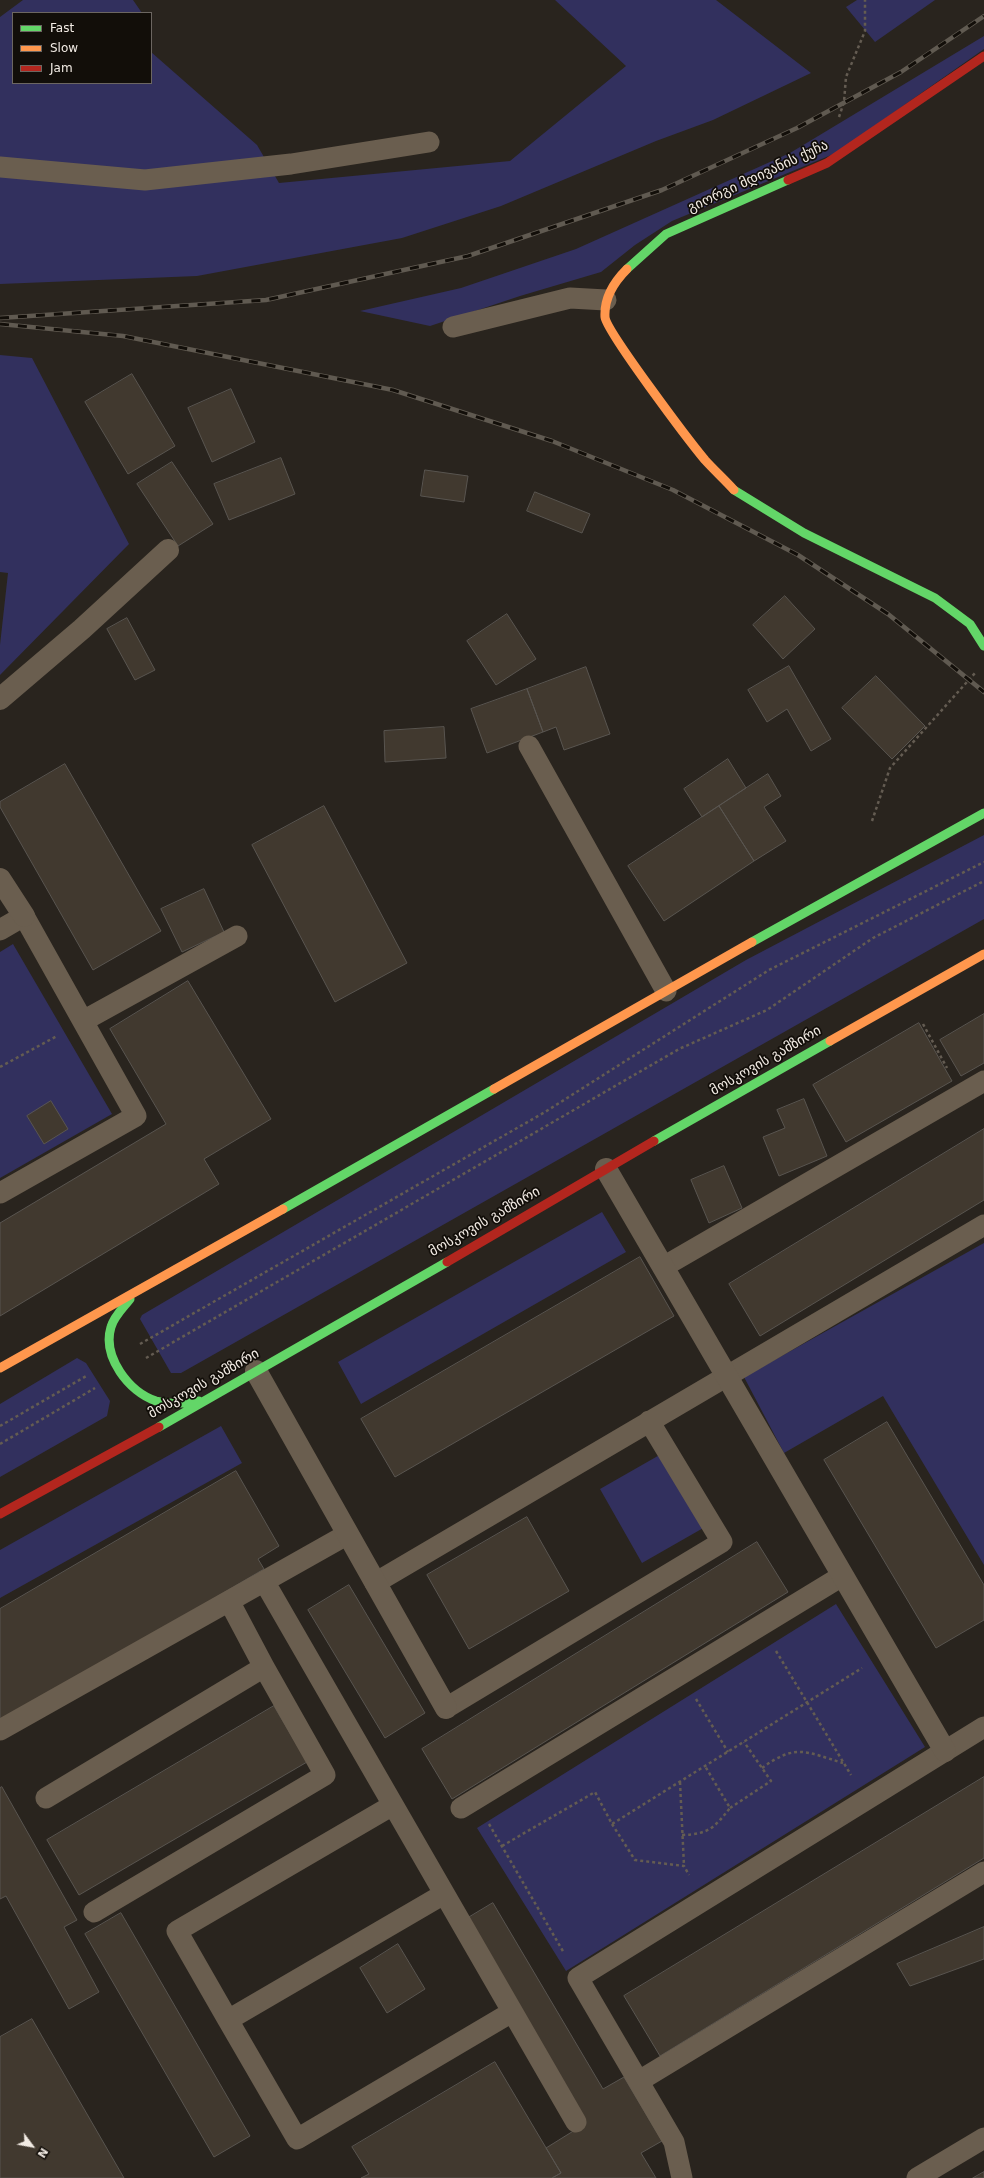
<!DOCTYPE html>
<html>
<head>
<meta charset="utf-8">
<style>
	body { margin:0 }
	#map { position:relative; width:984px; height:2178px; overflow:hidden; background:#29241e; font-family:"DejaVu Sans",sans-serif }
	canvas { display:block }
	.legend { position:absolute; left:12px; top:12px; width:140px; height:72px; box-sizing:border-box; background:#120e09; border:1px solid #6c6661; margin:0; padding:5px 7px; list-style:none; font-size:12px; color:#f2ebe4 }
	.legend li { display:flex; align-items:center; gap:8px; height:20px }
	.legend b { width:20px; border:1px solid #6c6661 }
	.north { position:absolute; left:12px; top:2126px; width:40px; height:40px; -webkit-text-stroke:3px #120e09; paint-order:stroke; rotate:122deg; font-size:11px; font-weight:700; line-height:16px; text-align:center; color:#f2ebe4 }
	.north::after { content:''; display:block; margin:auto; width:14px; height:18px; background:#f2ebe4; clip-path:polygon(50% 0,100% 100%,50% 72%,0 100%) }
</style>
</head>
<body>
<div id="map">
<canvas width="984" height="2178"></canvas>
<ul class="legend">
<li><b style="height:5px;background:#63d668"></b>Fast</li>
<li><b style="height:5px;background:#ff974d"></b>Slow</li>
<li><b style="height:5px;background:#b3261e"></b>Jam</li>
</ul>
<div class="north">N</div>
</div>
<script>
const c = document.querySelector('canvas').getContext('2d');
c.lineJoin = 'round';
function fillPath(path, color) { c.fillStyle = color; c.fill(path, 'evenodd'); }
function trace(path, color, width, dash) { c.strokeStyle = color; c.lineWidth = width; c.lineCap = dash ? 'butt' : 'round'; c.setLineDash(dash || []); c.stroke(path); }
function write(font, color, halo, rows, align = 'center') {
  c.font = font + ' "DejaVu Sans","Noto Sans Georgian",sans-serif'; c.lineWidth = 3.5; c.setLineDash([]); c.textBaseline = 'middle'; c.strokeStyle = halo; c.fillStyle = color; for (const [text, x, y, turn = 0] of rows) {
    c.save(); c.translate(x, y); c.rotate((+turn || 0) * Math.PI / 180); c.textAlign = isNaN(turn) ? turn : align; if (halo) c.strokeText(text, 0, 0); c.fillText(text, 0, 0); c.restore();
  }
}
const green = new Path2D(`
	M23 0H133L142 13H13V83H151V52L257 145 279 183 510 161 626 66 555 0H716L811 73 713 120 656 141 501 206 402 238 197 276 0 284V17Z
	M857 0H935L875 42 846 7Z
	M984 36V49L836 153 672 221 635 245 601 272 520 296 430 326 360 311 461 288 576 249 790 153Z
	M0 355 32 358 129 544 0 675V645L8 573 0 572Z
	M984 835V919L181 1373H171L140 1319 142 1315 746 960Z
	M13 944 112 1114 0 1178V952Z
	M602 1212 626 1252 361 1404 338 1362Z
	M984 1243V1565L883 1396 784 1453 744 1377Z
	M77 1358 86 1363 110 1401 107 1416 0 1477V1404Z
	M221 1426 242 1463 0 1598V1550Z
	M663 1453 705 1527 642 1563 600 1489Z
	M836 1604 925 1747 566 1971 477 1828Z`);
const building = new Path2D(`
	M132 374 175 446 128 474 85 402Z
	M231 389 255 442 212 462 188 408Z
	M281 458 295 494 229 520 214 484Z
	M172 462 213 524 178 546 137 484Z
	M425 470 468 476 464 502 421 496Z
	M535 492 590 514 582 533 527 511Z
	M785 596 815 629 783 659 753 625Z
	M507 614 536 659 496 685 467 641Z
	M127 618 155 670 135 680 107 629Z
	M789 666 831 739 811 751 787 709 767 722 748 690Z
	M586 667 610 734 564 750 556 727 543 732 527 689Z
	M876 676 925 726 892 759 842 708Z
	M527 689 543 732 487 753 471 709Z
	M444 727 446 758 385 762 384 731Z
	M728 759 746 788 702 817 684 789Z
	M65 764 161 931 93 970 0 807V802Z
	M768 774 781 796 764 807 786 841 754 861 719 806Z
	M324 806 407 963 335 1002 252 845Z
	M719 806 754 861 664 921 628 866Z
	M204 889 224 932 182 952 161 909Z
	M188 981 271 1119 204 1159 219 1184 0 1316V1223L166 1124 110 1029Z
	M984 1014V1063L961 1076 940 1040Z
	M919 1023 952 1081 846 1142 813 1085Z
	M804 1099 827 1156 779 1176 763 1137 785 1128 777 1110Z
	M51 1101 68 1129 44 1144 27 1116Z
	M984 1129V1200L760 1336 729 1284Z
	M724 1166 742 1208 709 1223 691 1180Z
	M640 1257 674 1316 395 1477 361 1419Z
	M887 1422 984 1585V1620L936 1648 824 1460Z
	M236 1471 279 1546 258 1559 264 1569 0 1724V1609Z
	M527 1517 569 1591 469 1649 427 1575Z
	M757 1542 788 1592 452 1799 422 1749Z
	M349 1585 425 1713 385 1738 308 1610Z
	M274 1706 307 1762 79 1895 47 1840Z
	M984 1777V1858L660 2056 624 1996Z
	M2 1787 77 1920 64 1927 99 1992 69 2009 6 1896 0 1899V1788Z
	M493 1903 603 2089 624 2077 662 2141 641 2153 656 2178H552L561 2173 546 2148 583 2125 463 1921Z
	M121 1913 250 2136 214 2157 85 1934Z
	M984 1927V1959L910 1986 897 1964Z
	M398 1944 425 1989 387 2013 360 1968Z
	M32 2019 124 2178H0V2037Z
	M495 2062 561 2173 552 2178H361L369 2174 352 2147Z
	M984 2172V2178H973Z`);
const path = new Path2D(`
	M839 117 844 102 846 77 865 31V0
	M872 821 890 768 975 673
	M923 1024 947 1068
	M0 1067 57 1036
	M140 1344 545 1112 769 970 984 862
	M146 1358 679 1049 767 1010 873 938 984 881
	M0 1426 88 1375
	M0 1444 95 1388
	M776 1651 851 1775
	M696 1699 728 1752
	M762 1768C796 1743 806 1752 843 1763
	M680 1782 684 1866
	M730 1808 771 1781 744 1742
	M489 1824 564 1953
	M612 1824 635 1860 684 1866 689 1875
	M682 1835C709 1834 714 1828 730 1808L705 1766
	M502 1846 595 1792 612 1824 862 1668`);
const lane = new Path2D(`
	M0 167 145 180 291 164 429 142
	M453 327 570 298 606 300
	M529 746 666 991
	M0 930 24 916 136 1116 0 1193
	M83 1021 237 936
	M663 1267 984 1081
	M264 1581 576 2122
	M375 1583 984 1225
	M446 1708 722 1542 649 1421
	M0 1730 348 1534
	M46 1798 264 1667 229 1601
	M393 1805 177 1931 228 2020 444 1894
	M461 1808 842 1576
	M94 1912 325 1775 264 1667
	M228 2020 297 2139 512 2012
	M639 2081 984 1872
	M682 2178 674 2142 578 1978 984 1727
	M917 2178 984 2138`);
const street = new Path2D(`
	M0 699 82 629 168 550
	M0 879 24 916
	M606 1169 945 1751
	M256 1371 446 1708`);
const fast = new Path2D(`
	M627 269 666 234 788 180
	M734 490 804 533 935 598 970 624 984 646
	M752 942 984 813
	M654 1141 830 1041
	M283 1209 494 1089
	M130 1299C124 1307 114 1316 111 1327 102 1357 129 1392 156 1401 170 1405 185 1403 199 1401
	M159 1427 447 1262`);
const slow = new Path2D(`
	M627 269C614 282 604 299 605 317 606 331 690 442 705 460 714 470 725 480 734 490
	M830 1041 984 954
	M494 1089 752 942
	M0 1368 283 1209`);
const jam = new Path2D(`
	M788 180 827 163 984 56
	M447 1262 654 1141
	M0 1514 159 1427`);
const rail = new Path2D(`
	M0 318 266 300 468 256 662 190 797 128 901 72 984 16
	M0 324 123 336 393 390 552 441 673 490 798 555 888 614 984 692`);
const streetNames = [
	["გიორგი მდივანის ქუჩა",758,177,-25],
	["მოსკოვის გამზირი",766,1061,-30],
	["მოსკოვის გამზირი",485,1222,-30],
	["მოსკოვის გამზირი",204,1384,-30]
];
fillPath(green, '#32305e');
fillPath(building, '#41392f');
trace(building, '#595550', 1);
trace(path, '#645c52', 2.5, [3, 3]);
trace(lane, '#6a5e4f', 21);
trace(street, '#6a5e4f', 22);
trace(fast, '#63d668', 9);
trace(slow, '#ff974d', 9);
trace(jam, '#b3261e', 9);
trace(rail, '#605a51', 4.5);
trace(rail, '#120e09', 3, [9]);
write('14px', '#f2ebe4', '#120e09', streetNames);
</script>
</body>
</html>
